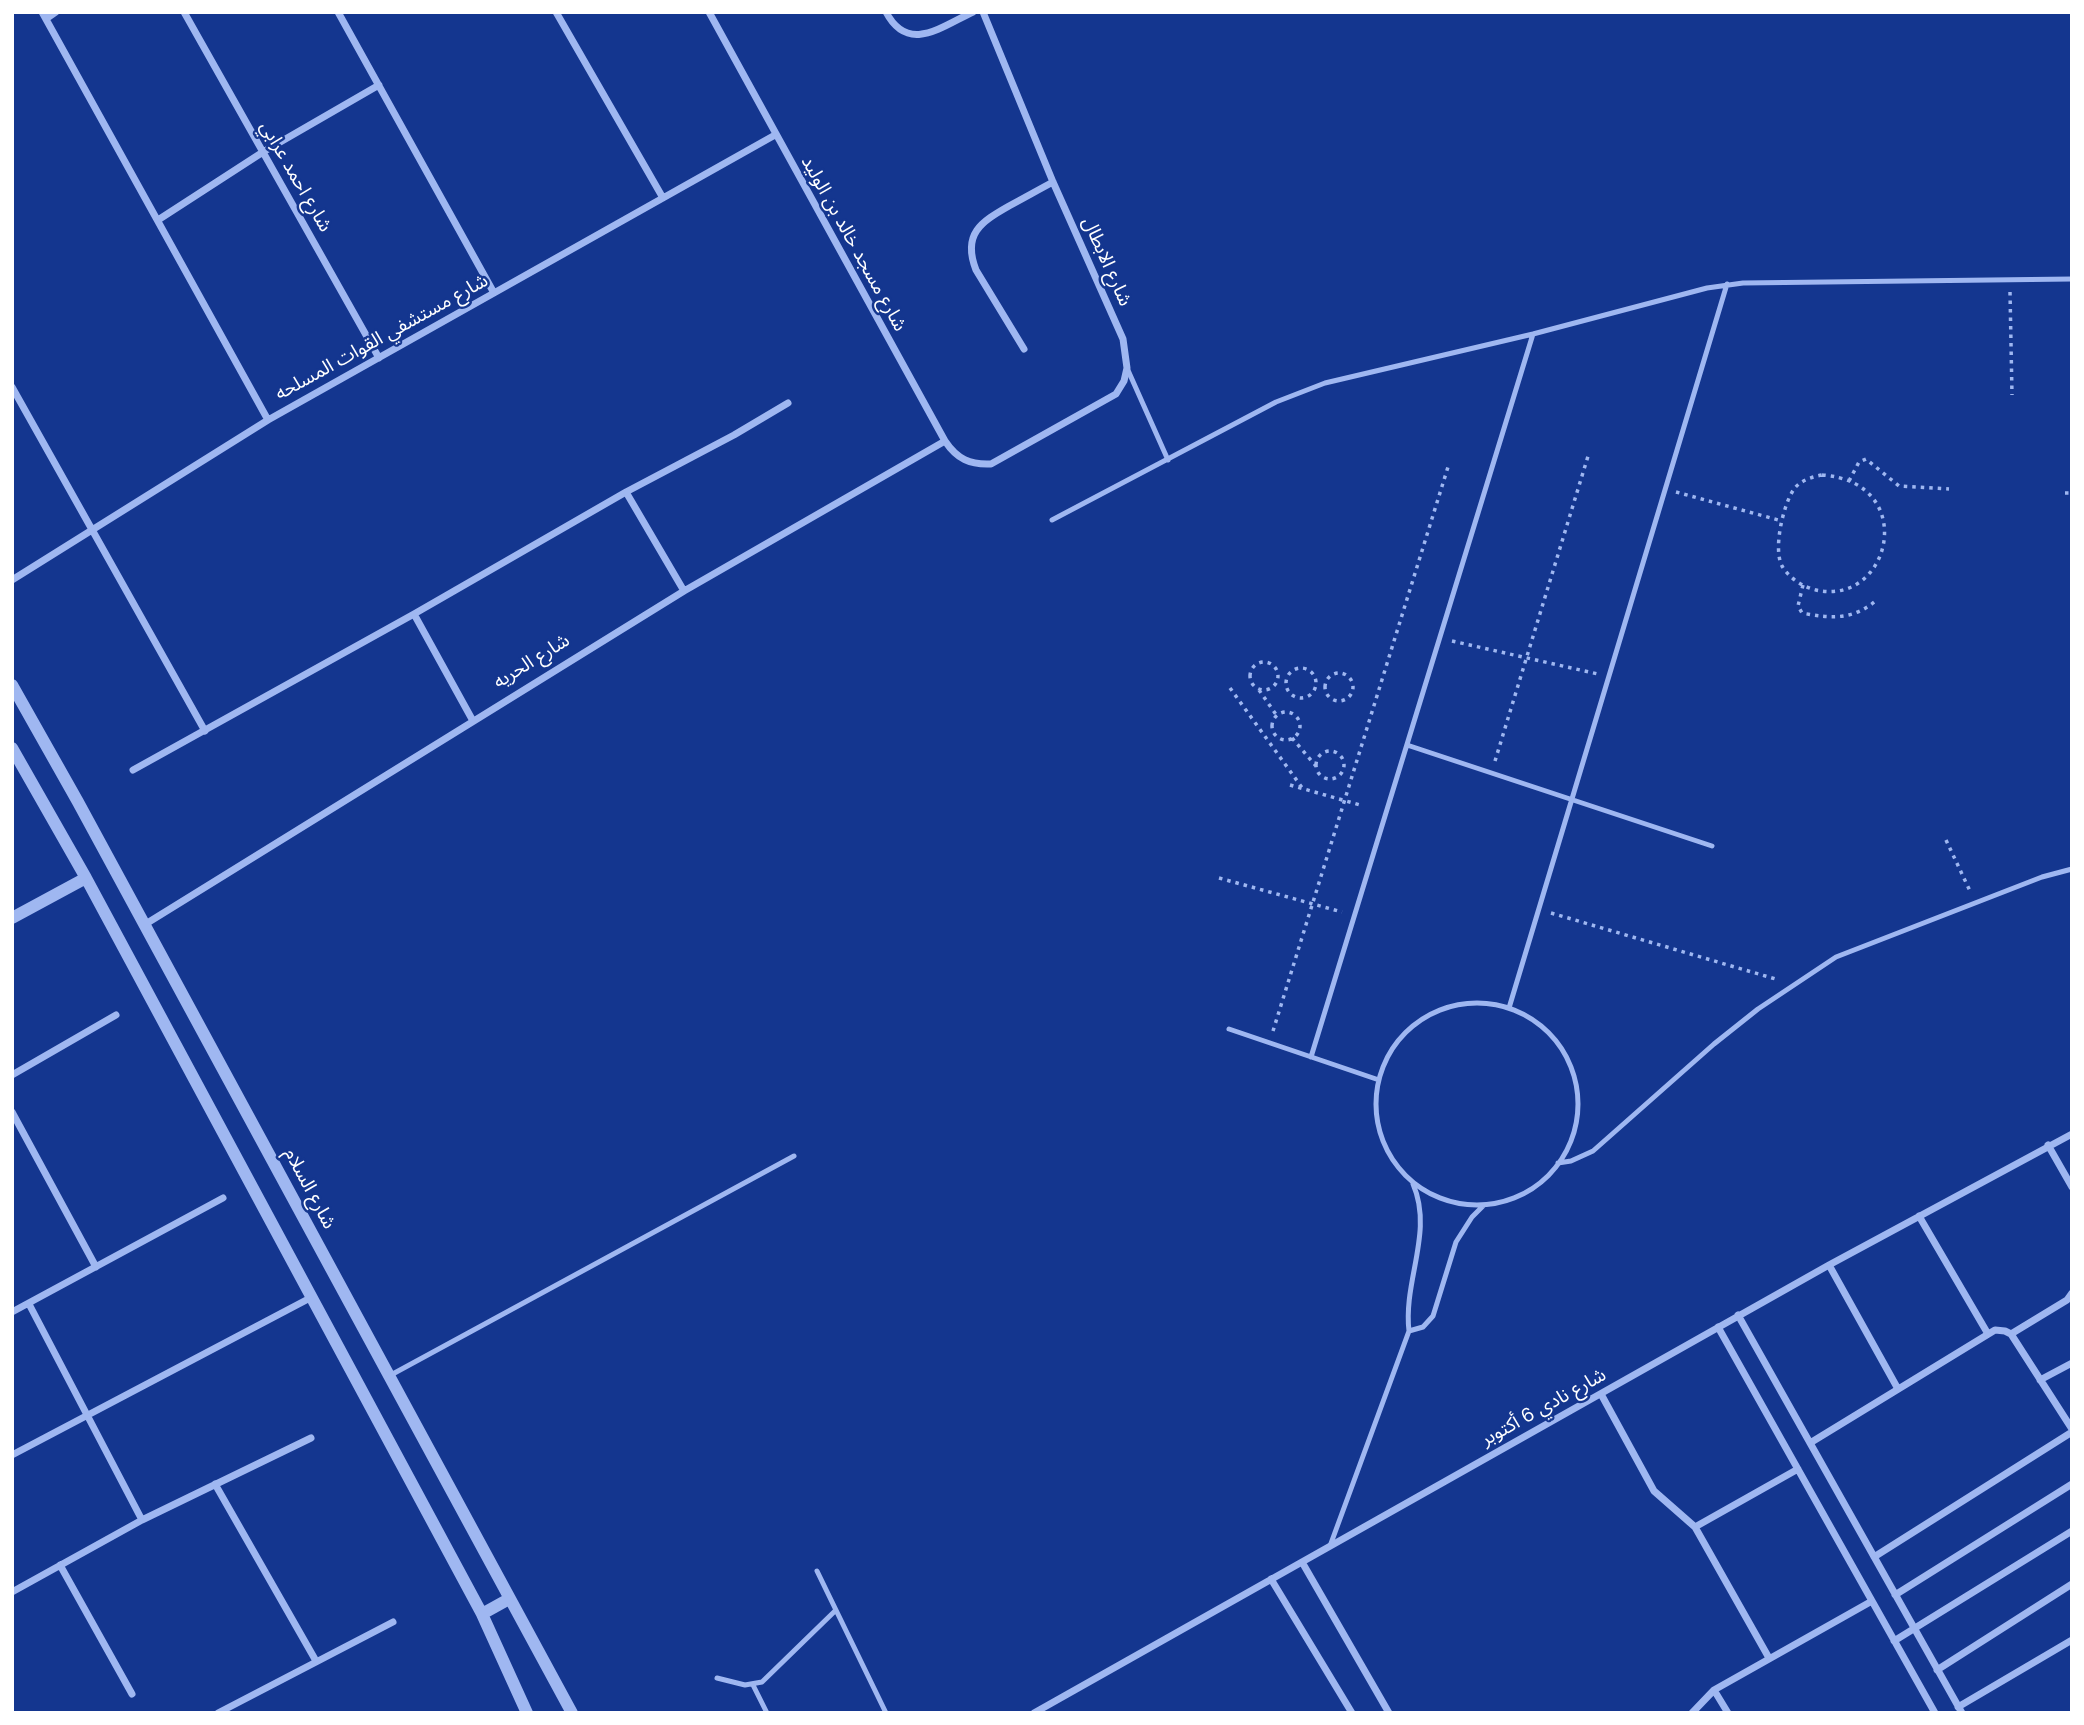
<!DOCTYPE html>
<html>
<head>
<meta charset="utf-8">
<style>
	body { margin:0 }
	#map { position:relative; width:2084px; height:1725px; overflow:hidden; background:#14368f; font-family:Poppins,sans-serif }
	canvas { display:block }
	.frame { position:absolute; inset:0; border:14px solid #fff; pointer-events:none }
</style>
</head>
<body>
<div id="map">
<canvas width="2084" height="1725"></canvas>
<div class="frame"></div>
</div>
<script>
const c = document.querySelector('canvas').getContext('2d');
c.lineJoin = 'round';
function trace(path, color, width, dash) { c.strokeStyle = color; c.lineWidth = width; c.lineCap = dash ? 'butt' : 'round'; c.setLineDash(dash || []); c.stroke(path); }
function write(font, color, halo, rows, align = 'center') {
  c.font = font + ' Poppins,"Noto Sans Arabic",sans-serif'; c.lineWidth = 5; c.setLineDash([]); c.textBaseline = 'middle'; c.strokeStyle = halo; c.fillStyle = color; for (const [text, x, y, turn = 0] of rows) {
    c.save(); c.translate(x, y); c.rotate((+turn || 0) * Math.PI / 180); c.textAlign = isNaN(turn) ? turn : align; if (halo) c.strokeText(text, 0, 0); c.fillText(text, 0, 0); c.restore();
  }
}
const path = new Path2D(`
	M2010 292 2012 395
	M1822 475C1920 482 1891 607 1816 590 1803 587 1789 578 1782 566 1773 549 1783 505 1794 489 1801 480 1812 477 1822 475Z
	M1849 481 1859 462 1866 459 1899 486 1949 489
	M1676 492 1782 521
	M2065 493H2072
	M1803 585 1798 606 1802 613C1832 619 1854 620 1878 599
	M1452 641 1598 674
	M1250 676a14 14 0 1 1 28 0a14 14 0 1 1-28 0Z
	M1286 683a15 15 0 1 1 30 0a15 15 0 1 1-30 0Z
	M1325 687a14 14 0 1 1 28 0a14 14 0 1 1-28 0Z
	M1230 688 1303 789
	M1259 690 1277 716
	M1272 726a14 14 0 1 1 28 0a14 14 0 1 1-28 0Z
	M1292 738 1316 766
	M1316 765a14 14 0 1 1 28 0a14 14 0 1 1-28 0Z
	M1495 761 1589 453
	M1290 785 1360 805
	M1946 840 1970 891
	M1219 878 1342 912
	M1551 913 1779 980
	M1273 1031 1448 467`);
const service = new Path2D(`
	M1127 368 1168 460
	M1052 520 1276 402 1325 383 1533 334 1707 288 1743 283 2072 279
	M1407 745 1712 846
	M1376 1104a101 101 0 1 1 202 0a101 101 0 1 1-202 0Z
	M1509 1008 1727 284
	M1229 1029 1379 1080
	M1311 1057 1533 334
	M1558 1163 1571 1161 1593 1151 1714 1044 1758 1009 1836 957 2042 877 2072 869
	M1409 1331 1423 1327 1433 1316 1456 1242 1472 1217 1484 1205
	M389 1376 794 1156
	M1330 1546 1409 1331C1403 1281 1434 1232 1413 1184
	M817 1571 886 1713
	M717 1678 745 1685 762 1682 836 1610
	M753 1685 767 1713`);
const minor = new Path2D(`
	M42 12 268 420
	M184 12 379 358
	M338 12 494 293
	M556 12 663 198
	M709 12 945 441C957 459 970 465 991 464L1116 394 1124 381 1127 368 1123 339 1053 182 983 12
	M886 12C908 54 941 27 973 12
	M46 19 56 12
	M158 220 263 152 379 85
	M1024 349 976 270C962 234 981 222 1009 206 1024 198 1038 190 1053 182
	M12 387 205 731
	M626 492 684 591
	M12 580 268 420 775 135
	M414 614 473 721
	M133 770 414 614 626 492 734 435 788 403
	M144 925 684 591 945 441
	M12 1075 116 1015
	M12 1112 96 1267
	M2048 1145 2072 1187
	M1919 1216 1988 1334
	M1829 1265 1898 1389
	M29 1304 142 1520
	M12 1312 223 1198
	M1738 1315 1962 1713
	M1718 1327 1935 1713
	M2011 1334 2067 1300 2072 1293
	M2040 1380 2072 1363
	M1601 1394 1654 1491 1695 1527 1769 1658
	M1810 1443 1995 1330 2005 1331 2011 1334 2072 1429
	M12 1455 312 1297
	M215 1484 316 1661
	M1695 1527 1798 1469
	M1874 1557 2072 1432
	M1302 1562 1389 1713
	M60 1565 132 1694
	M1271 1579 1352 1713
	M12 1592 142 1520 311 1438
	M1895 1595 2072 1484
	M1894 1641 2072 1531
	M1937 1670 2072 1584
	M1714 1690 1728 1713
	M1958 1707 2072 1640
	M218 1713 393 1622
	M1034 1713 1829 1265 2072 1134
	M1692 1713 1714 1690 1872 1601`);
const tertiary = new Path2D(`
	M12 685 78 802 572 1713
	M12 748 86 878 482 1614 527 1713
	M12 918 86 878
	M482 1614 509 1599`);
const streetNames = [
	["شارع احمد عرابي",295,177,60],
	["شارع مسجد خالد بن الوليد",853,244,61],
	["شارع الابطال",1106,262,66],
	["شارع مستشفي القوات المسلحه",382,338,-29],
	["شارع الحريه",532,662,-32],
	["شارع السلام",309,1189,62],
	["شارع نادي 6 أكتوبر",1544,1408,-29]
];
trace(path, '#9fb7f1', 3.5, [3.5, 5]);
trace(service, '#9fb7f1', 5);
trace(minor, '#9fb7f1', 7);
trace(tertiary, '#9fb7f1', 12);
write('19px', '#fff', '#14368f', streetNames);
</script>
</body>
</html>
